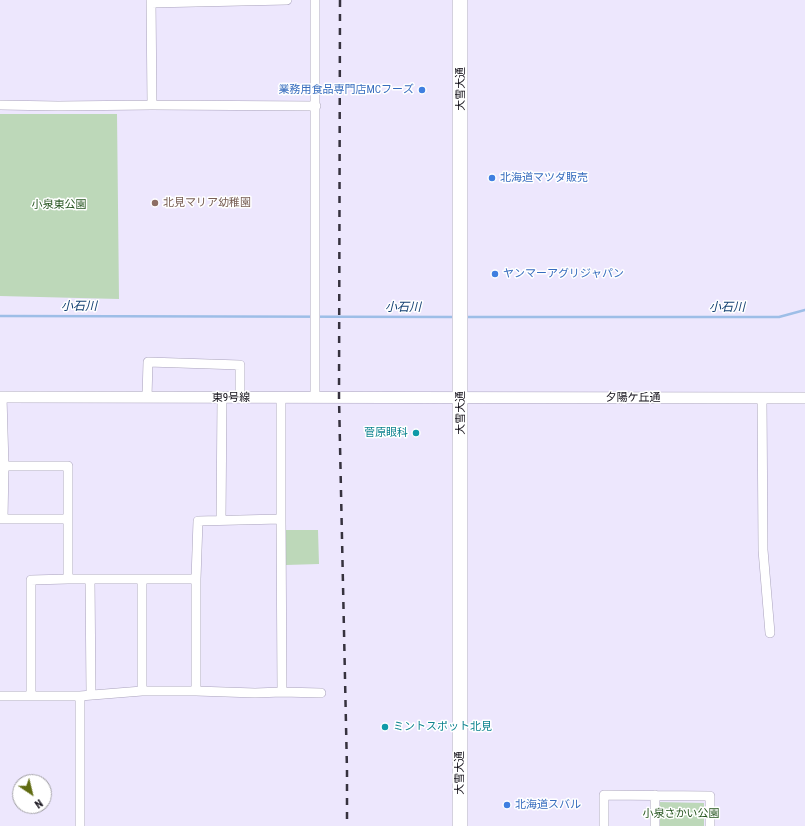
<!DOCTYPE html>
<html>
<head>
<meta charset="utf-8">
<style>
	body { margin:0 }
	#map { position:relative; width:805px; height:826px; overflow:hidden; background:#ede7fd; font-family:"Roboto Condensed",sans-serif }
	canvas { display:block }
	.north { position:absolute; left:12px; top:774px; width:40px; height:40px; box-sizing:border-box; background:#fff; border:1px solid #9f9ea2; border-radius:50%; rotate:145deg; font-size:11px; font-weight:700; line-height:16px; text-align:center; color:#100d16 }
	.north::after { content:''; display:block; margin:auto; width:14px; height:18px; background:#606b11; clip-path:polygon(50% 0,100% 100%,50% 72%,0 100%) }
</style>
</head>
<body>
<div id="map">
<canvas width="805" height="826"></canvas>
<div class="north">N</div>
</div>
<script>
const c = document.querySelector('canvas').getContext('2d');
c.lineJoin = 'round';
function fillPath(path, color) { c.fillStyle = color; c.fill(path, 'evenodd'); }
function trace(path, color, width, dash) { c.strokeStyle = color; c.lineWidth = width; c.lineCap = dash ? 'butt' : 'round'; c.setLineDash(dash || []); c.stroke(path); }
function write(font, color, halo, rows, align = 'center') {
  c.font = font + ' "Roboto Condensed","Noto Sans JP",sans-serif'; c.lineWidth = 3; c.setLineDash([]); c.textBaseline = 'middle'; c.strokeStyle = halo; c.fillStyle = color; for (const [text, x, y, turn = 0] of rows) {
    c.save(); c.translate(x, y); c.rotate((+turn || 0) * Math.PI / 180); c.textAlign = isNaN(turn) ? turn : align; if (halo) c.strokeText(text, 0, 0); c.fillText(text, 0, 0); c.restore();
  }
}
const green = new Path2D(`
	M0 114H117L119 299 0 296Z
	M286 530H318L319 564 286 565Z
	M658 802 704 803V826H658Z`);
const stream = new Path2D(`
	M0 316 455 317
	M464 317H779L805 310`);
const minor = new Path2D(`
	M151 0 152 105
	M151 3 287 0
	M0 105 58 106 152 105 316 106
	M2 397 4 466 3 519
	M147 397 148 362 240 365V398
	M281 397V519L282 692
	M315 397V0
	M762 398 763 550 770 633
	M4 466H68V579
	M0 519H68
	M221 520 222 398
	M90 579 91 694
	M142 579V691
	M196 691V579L198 521 281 519
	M0 696H80L142 691H196L255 693 282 692 321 693
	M31 696V580L68 579H196
	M80 696V826
	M655 795V826
	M604 826V795L710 796V826`);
const tertiary = new Path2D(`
	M0 397 805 398`);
const trunk = new Path2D(`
	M460 826V0`);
const rail = new Path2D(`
	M340 0 339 398 347 771V826`);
const markers = [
	[422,90,4,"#3f7fe0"],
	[492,178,4,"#3f7fe0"],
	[155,203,4,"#8d6e63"],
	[495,274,4,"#3f7fe0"],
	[416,433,4,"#0f9aa8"],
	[385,727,4,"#0f9aa8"],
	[507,805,4,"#3f7fe0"]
];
const streetNames = [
	["大雪大通",461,89,-90],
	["東9号線",231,398],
	["夕陽ケ丘通",633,398],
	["大雪大通",461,413,-90],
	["大雪大通",460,773,-90]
];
const shopNames = [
	["業務用食品専門店MCフーズ",414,90,"right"],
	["北海道マツダ販売",500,178],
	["ヤンマーアグリジャパン",503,274],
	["北海道スバル",515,805]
];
const educationNames = [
	["北見マリア幼稚園",163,203]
];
const parkNames = [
	["小泉東公園",59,205],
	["小泉さかい公園",681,814]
];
const cultureNames = [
	["菅原眼科",408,433],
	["ミントスポット北見",393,727,"left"]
];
const waterNames = [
	["小石川",79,307],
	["小石川",403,308],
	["小石川",727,308]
];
fillPath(green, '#bdd8b9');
trace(stream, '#9dbee7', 2.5);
trace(minor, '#a9a2bc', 10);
trace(tertiary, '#a9a2bc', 12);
trace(trunk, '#a9a2bc', 16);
trace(minor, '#fff', 9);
trace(tertiary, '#fff', 11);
trace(trunk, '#fff', 15);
trace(rail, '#36323e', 2.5, [7, 7]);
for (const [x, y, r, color] of markers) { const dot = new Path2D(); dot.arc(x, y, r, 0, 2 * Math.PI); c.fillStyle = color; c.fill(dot); trace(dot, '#fff', 1.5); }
write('11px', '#100d16', '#fff', streetNames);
write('11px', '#366cbe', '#fff', shopNames, 'left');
write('11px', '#785e54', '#fff', educationNames, 'left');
write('11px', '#25541e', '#fff', parkNames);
write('11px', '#0d838f', '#fff', cultureNames, 'right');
write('italic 12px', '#123f71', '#fff', waterNames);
</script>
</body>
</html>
